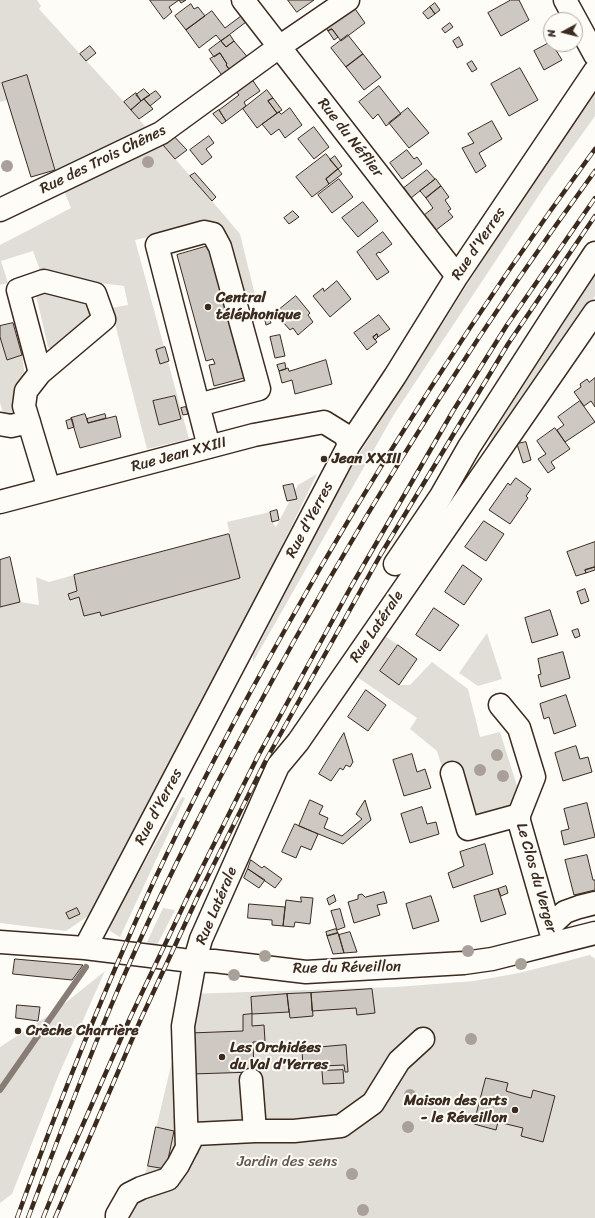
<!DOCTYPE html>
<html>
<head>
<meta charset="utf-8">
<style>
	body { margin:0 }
	#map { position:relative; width:595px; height:1218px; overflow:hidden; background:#fdfcf7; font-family:Sriracha,sans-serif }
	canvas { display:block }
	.north { position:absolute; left:543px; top:12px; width:40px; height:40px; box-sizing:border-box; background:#fdfcf7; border:1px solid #afa8a0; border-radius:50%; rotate:263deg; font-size:11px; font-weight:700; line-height:16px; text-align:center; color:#3b2a1e }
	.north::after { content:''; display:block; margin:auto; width:14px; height:18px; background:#3b2a1e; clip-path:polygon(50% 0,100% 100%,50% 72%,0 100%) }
</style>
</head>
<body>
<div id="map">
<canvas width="595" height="1218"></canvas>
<div class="north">N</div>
</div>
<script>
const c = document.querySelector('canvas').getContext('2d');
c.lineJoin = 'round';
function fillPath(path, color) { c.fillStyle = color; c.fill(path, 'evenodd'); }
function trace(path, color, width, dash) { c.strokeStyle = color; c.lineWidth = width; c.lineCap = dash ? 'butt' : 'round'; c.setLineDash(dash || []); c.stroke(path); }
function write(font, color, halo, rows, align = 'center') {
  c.font = font + ' Sriracha,sans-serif'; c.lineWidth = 4; c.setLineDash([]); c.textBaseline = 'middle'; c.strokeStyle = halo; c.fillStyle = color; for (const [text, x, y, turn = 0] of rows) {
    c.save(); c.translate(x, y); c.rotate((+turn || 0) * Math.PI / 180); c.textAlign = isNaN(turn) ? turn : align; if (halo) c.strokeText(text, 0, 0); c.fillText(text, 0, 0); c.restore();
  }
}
const green = new Path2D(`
	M0 0H37L41 6 39 9 124 102 149 131 57 174 27 75 3 83 8 100 0 102Z
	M595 89V116L547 183 393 416 253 662V656L349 470 537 175Z
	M157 138 212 201 240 234 255 295 240 298 206 224 135 240 189 439 147 449 111 308 128 305 124 286 42 276 33 251 1 261 8 283 0 285V245L71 208 63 188Z
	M595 273V296L484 456 492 435Z
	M48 288 85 304C90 309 90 313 90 320L54 351 48 347 36 295Z
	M0 337 7 360 22 355 25 377 16 413 11 417 4 416 0 403Z
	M317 474 196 721 118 864 88 916 66 931 0 923V607L20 602 39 605 36 577 49 582 74 575 77 591 68 594 70 600 79 597 100 612 101 616 240 578 227 522 270 512 272 522 276 527 298 485Z
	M487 633 502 679 478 686 459 673Z
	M385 636 398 645 380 671 399 685H410L432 662 468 689 480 737 500 732 517 786 509 809 477 819 443 771 437 751 410 729 417 718 357 677Z
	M182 797 185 798 120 937 110 931V923Z
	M163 908 175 910 157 945 146 944Z
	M590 955 595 959V1218H112L144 1179 188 994 396 987 474 981 519 973Z
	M105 971 59 1074 12 1194 0 1203V1047L54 1012Z`);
const stream = new Path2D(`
	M0 1090 86 967`);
const building = new Path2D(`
	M150 0H186L181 3 179 0 169 7 172 12 164 19Z
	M288 0H314L297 12Z
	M511 0H519L529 20 501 36 488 13Z
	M351 3 365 23 341 41 332 29 328 31 323 23Z
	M435 3 440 10 435 14 430 7Z
	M191 4 194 9 198 7 205 16 186 30 175 16Z
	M430 7 435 14 428 19 423 13Z
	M212 11 225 28 241 16 246 22 221 41 216 35 199 48 186 30Z
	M450 23 453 27 445 33 442 29Z
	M332 29 338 37 334 40 328 31Z
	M230 35 234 41 226 47 221 41Z
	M348 35 363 54 346 67 331 48Z
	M459 37 463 45 457 48 453 41Z
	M221 41 226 47 234 41 250 60 232 73 226 65 227 64 220 53 214 57 209 50Z
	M551 42 562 60 544 70 534 51Z
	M90 46 96 53 86 61 80 54Z
	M220 53 227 64 226 65 232 73 224 78 210 59Z
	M363 54 381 77 364 90 346 67Z
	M472 61 477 69 472 72 467 64Z
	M520 68 538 100 509 116 491 84Z
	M27 75 55 170 31 177 2 83Z
	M249 75 260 91 244 102 246 106 226 121 219 110 239 95 232 86Z
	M379 86 401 114 386 126 378 114 373 119 359 102Z
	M144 89 150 95 141 101 136 95Z
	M267 90 273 98 268 101 277 113 257 128 243 109Z
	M156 91 161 97 150 106 144 99Z
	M136 93 141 101 131 110 124 102Z
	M273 98 282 110 277 113 268 101Z
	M144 99 153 109 139 119 131 110Z
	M290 108 302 125 285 138 279 129 271 135 262 124 279 112 281 114Z
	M408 108 429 133 409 148 389 123Z
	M219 110 226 121 222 124 213 114Z
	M492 121 502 139 479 153 486 166 476 173 462 148 474 143 468 134Z
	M314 127 329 147 314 159 298 139Z
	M168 130 187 150 175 159 157 138Z
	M209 136 214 143 206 149 212 157 202 165 190 150Z
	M407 150 414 159 417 157 422 164 402 179 390 163Z
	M326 154 338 169 326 179 329 184 312 197 296 177Z
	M335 156 342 166 338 169 330 160Z
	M338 169 342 174 329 184 326 179Z
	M427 170 435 179 411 198 404 188Z
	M195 173 216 197 212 201 190 176Z
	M339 179 353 197 332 213 318 195Z
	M436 179 441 186 426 198 420 191Z
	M441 186 449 197 445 200 451 209 448 211 453 217 436 230 424 215 433 208 426 198Z
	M363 202 378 221 358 237 342 218Z
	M293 211 299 217 289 224 284 218Z
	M383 232 392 244 380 253 379 252 376 254 389 272 377 280 357 252Z
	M208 246 244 378 214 386 209 365 215 364 213 359 206 361 177 255Z
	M337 281 351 299 330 317 313 296 323 288 324 291Z
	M296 296 310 313 308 315 313 322 298 335 293 328 290 330 275 313Z
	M268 314 271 323 266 325 264 316Z
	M379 315 390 329 378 337 377 334 373 337 377 342 367 350 354 333Z
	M13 323 22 355 7 360 0 337V326Z
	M377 334 378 337 375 340 373 337Z
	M280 335 285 356 275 358 270 337Z
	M165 347 169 361 160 364 156 350Z
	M326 360 332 384 295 394 292 380 282 383 279 371 288 368 289 371Z
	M285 363 286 369 279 371 277 365Z
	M595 378V407L591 401 584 406 574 392 581 387 580 384 587 379 589 382Z
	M175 396 181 419 159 425 153 401Z
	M580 401 595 422 565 442 557 430 564 425 558 417Z
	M186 407 188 414 183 415 181 408Z
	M85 414 88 423 116 416 121 437 80 448 71 418Z
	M105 414 106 418 88 423 87 419Z
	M72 419 74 427 68 429 66 421Z
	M555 428 570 449 551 462 555 468 548 473 538 459 546 454 537 441Z
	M526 442 531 460 523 463 517 444Z
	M516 478 531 489 526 496 528 498 510 524 489 510 508 483 510 485Z
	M293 484 297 499 287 501 283 486Z
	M277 510 279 520 272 522 270 512Z
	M484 521 504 534 486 561 465 547Z
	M228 534H229L240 578 101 616 100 612 84 616 79 597 70 600 68 594 77 591 74 575Z
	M595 542V567L585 570 586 573 576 576 567 552Z
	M10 557 20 602 0 607V560Z
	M463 565 482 579 464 605 445 592Z
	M595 567V570L586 573 585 570Z
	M585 589 589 601 581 604 577 592Z
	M434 608 459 625 440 651 416 635Z
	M550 610 558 635 532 643 525 618Z
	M578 629 580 636 575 638 572 631Z
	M398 645 417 659 399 685 380 671Z
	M563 652 570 678 541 687 538 675 541 674 538 659Z
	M366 690 386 705 368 731 348 717Z
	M566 695 576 726 554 734 549 717 544 719 540 704Z
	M344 733 353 762 350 767 346 765 343 770 340 768 331 781 319 774Z
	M576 746 580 759 588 757 592 772 563 781 555 753Z
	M412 754 417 772 425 769 431 788 404 796 393 760Z
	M310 800 323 806 319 814 328 818 324 828 342 836 362 819 356 814 365 800 371 820 343 844 299 826Z
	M587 803 595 837 564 845 561 831 569 829 564 809Z
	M422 807 427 824 436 822 439 834 410 843 401 814Z
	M295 824 318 834 311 850 301 846 296 858 282 852Z
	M485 844 493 874 453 888 448 873 464 866 460 852Z
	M587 855 593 880H595V890L574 895 565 860Z
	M251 860 262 868 264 866 282 879 275 888 248 869Z
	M248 869 265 880 259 888 244 878Z
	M506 886 508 893 501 896 498 889Z
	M498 889 506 914 481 922 474 896Z
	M384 892 387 903 377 905 380 915 354 923 348 902 358 899V895L362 894 365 897Z
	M334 895 336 901 329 905 327 899Z
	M431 896 439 921 413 929 406 904Z
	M301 897 313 898 310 924 295 922 294 927 283 926 286 900 301 902Z
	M249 904 285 907 283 926 272 925V920L248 918Z
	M77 908 80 914 69 919 66 913Z
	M340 909 345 927 337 930 331 911Z
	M336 929 338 933 327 936 326 932Z
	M350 932 357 952 344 953 339 935Z
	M338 933 344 953 333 954 327 936Z
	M15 959 83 965 72 980 13 974Z
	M372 989 375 1013 357 1015 356 1008 312 1011 311 993Z
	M311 993 313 1016 290 1018 287 994Z
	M287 994 289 1012 252 1014 251 997Z
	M17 1005 40 1007 38 1021 16 1018Z
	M252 1014V1026L264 1025 265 1041 253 1042 254 1072 192 1074 190 1033 243 1031V1015Z
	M346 1045 348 1072H345L344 1065 303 1067 302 1049Z
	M343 1070 344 1083 323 1084 322 1071Z
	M486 1078 508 1083 506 1091 519 1095 531 1098 533 1090 555 1096 543 1142 521 1136 523 1128 498 1122 496 1130 474 1124Z
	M156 1127 174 1131 166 1169 148 1166Z`);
const minor = new Path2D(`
	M243 0 457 276
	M565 0 595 55
	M0 210 161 133 279 47 348 0
	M40 373 18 290 44 281 95 294 104 319 40 373 26 391 24 406 49 489
	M198 405 259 389 220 247 213 234 204 232 157 245 209 447
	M0 424 11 426 29 422
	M0 502 254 435 324 422 345 435 349 445
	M395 564 441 496 469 447 552 318 595 253
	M500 705 519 728 534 777 519 815V821L554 943
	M452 773 468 829 519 815
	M550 926 565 912 579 907 595 903
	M0 942 85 948 183 960 214 961 306 972 464 963 492 959 595 933
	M85 948 349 445 395 376 457 276 595 71
	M251 1080 255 1131
	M187 1148 183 1026 195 960 201 939 278 766 298 742 595 312
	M117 1218V1215L129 1194 141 1188 168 1179 178 1165 194 1134 255 1131H294L341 1126 373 1103 399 1061 423 1039`);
const rail = new Path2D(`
	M17 1218C58 1105 103 992 153 883 194 796 239 711 286 628 379 462 483 302 595 149
	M28 1218C55 1147 82 1075 111 1006 164 880 228 760 294 641 385 479 485 321 595 171
	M43 1218 58 1181 130 1018 188 896 258 756 352 585 453 411 507 325 595 198
	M55 1218 140 1021 198 896 266 760 381 554 508 344 595 216`);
const trees = [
	[148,162],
	[7,166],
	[497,755],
	[480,770],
	[503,776],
	[468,951],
	[265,956],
	[521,964],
	[234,975],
	[471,1039],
	[410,1095],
	[408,1127],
	[352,1174],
	[363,1210]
];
const markers = [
	[208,307,4,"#3b2a1e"],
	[324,459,4,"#3b2a1e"],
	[18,1031,4,"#3b2a1e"],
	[222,1057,4,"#3b2a1e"],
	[515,1110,4,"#3b2a1e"]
];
const streetNames = [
	["Rue du Néflier",350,138,52],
	["Rue des Trois Chênes",103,160,-26],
	["Rue d'Yerres",479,244,-56],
	["Rue Jean XXIII",179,455,-15],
	["Rue d'Yerres",310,520,-62],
	["Rue Latérale",377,627,-56],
	["Rue d'Yerres",159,807,-62],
	["Le Clos du Verger",536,878,74],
	["Rue Latérale",217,906,-67],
	["Rue du Réveillon",347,968,-1]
];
const poiNames = [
	["Central",216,298],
	["téléphonique",216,315],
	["Jean XXIII",332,459],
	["Crèche Charrière",26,1031],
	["Les Orchidées",230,1048],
	["du Val d'Yerres",230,1065],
	["Maison des arts",507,1101,"right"],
	["- le Réveillon",507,1118,"right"]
];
const parkNames = [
	["Jardin des sens",287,1162]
];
fillPath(green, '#e1ded7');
trace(stream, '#887d74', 6);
fillPath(building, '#cdc8c2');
trace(building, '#3b2a1e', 1);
trace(minor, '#3b2a1e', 25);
trace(minor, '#fdfcf7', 22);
trace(rail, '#3b2a1e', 4.5);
trace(rail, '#fdfcf7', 3, [9]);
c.fillStyle = '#a9a199';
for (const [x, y] of trees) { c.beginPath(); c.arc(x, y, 6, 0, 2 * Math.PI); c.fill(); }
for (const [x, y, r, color] of markers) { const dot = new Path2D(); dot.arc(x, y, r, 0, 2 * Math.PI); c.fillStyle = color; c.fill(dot); trace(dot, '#fdfcf7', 1.5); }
write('15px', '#3b2a1e', '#fdfcf7', streetNames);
write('bold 15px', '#3b2a1e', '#fdfcf7', poiNames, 'left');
write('15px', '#64574c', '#fdfcf7', parkNames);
</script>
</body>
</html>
